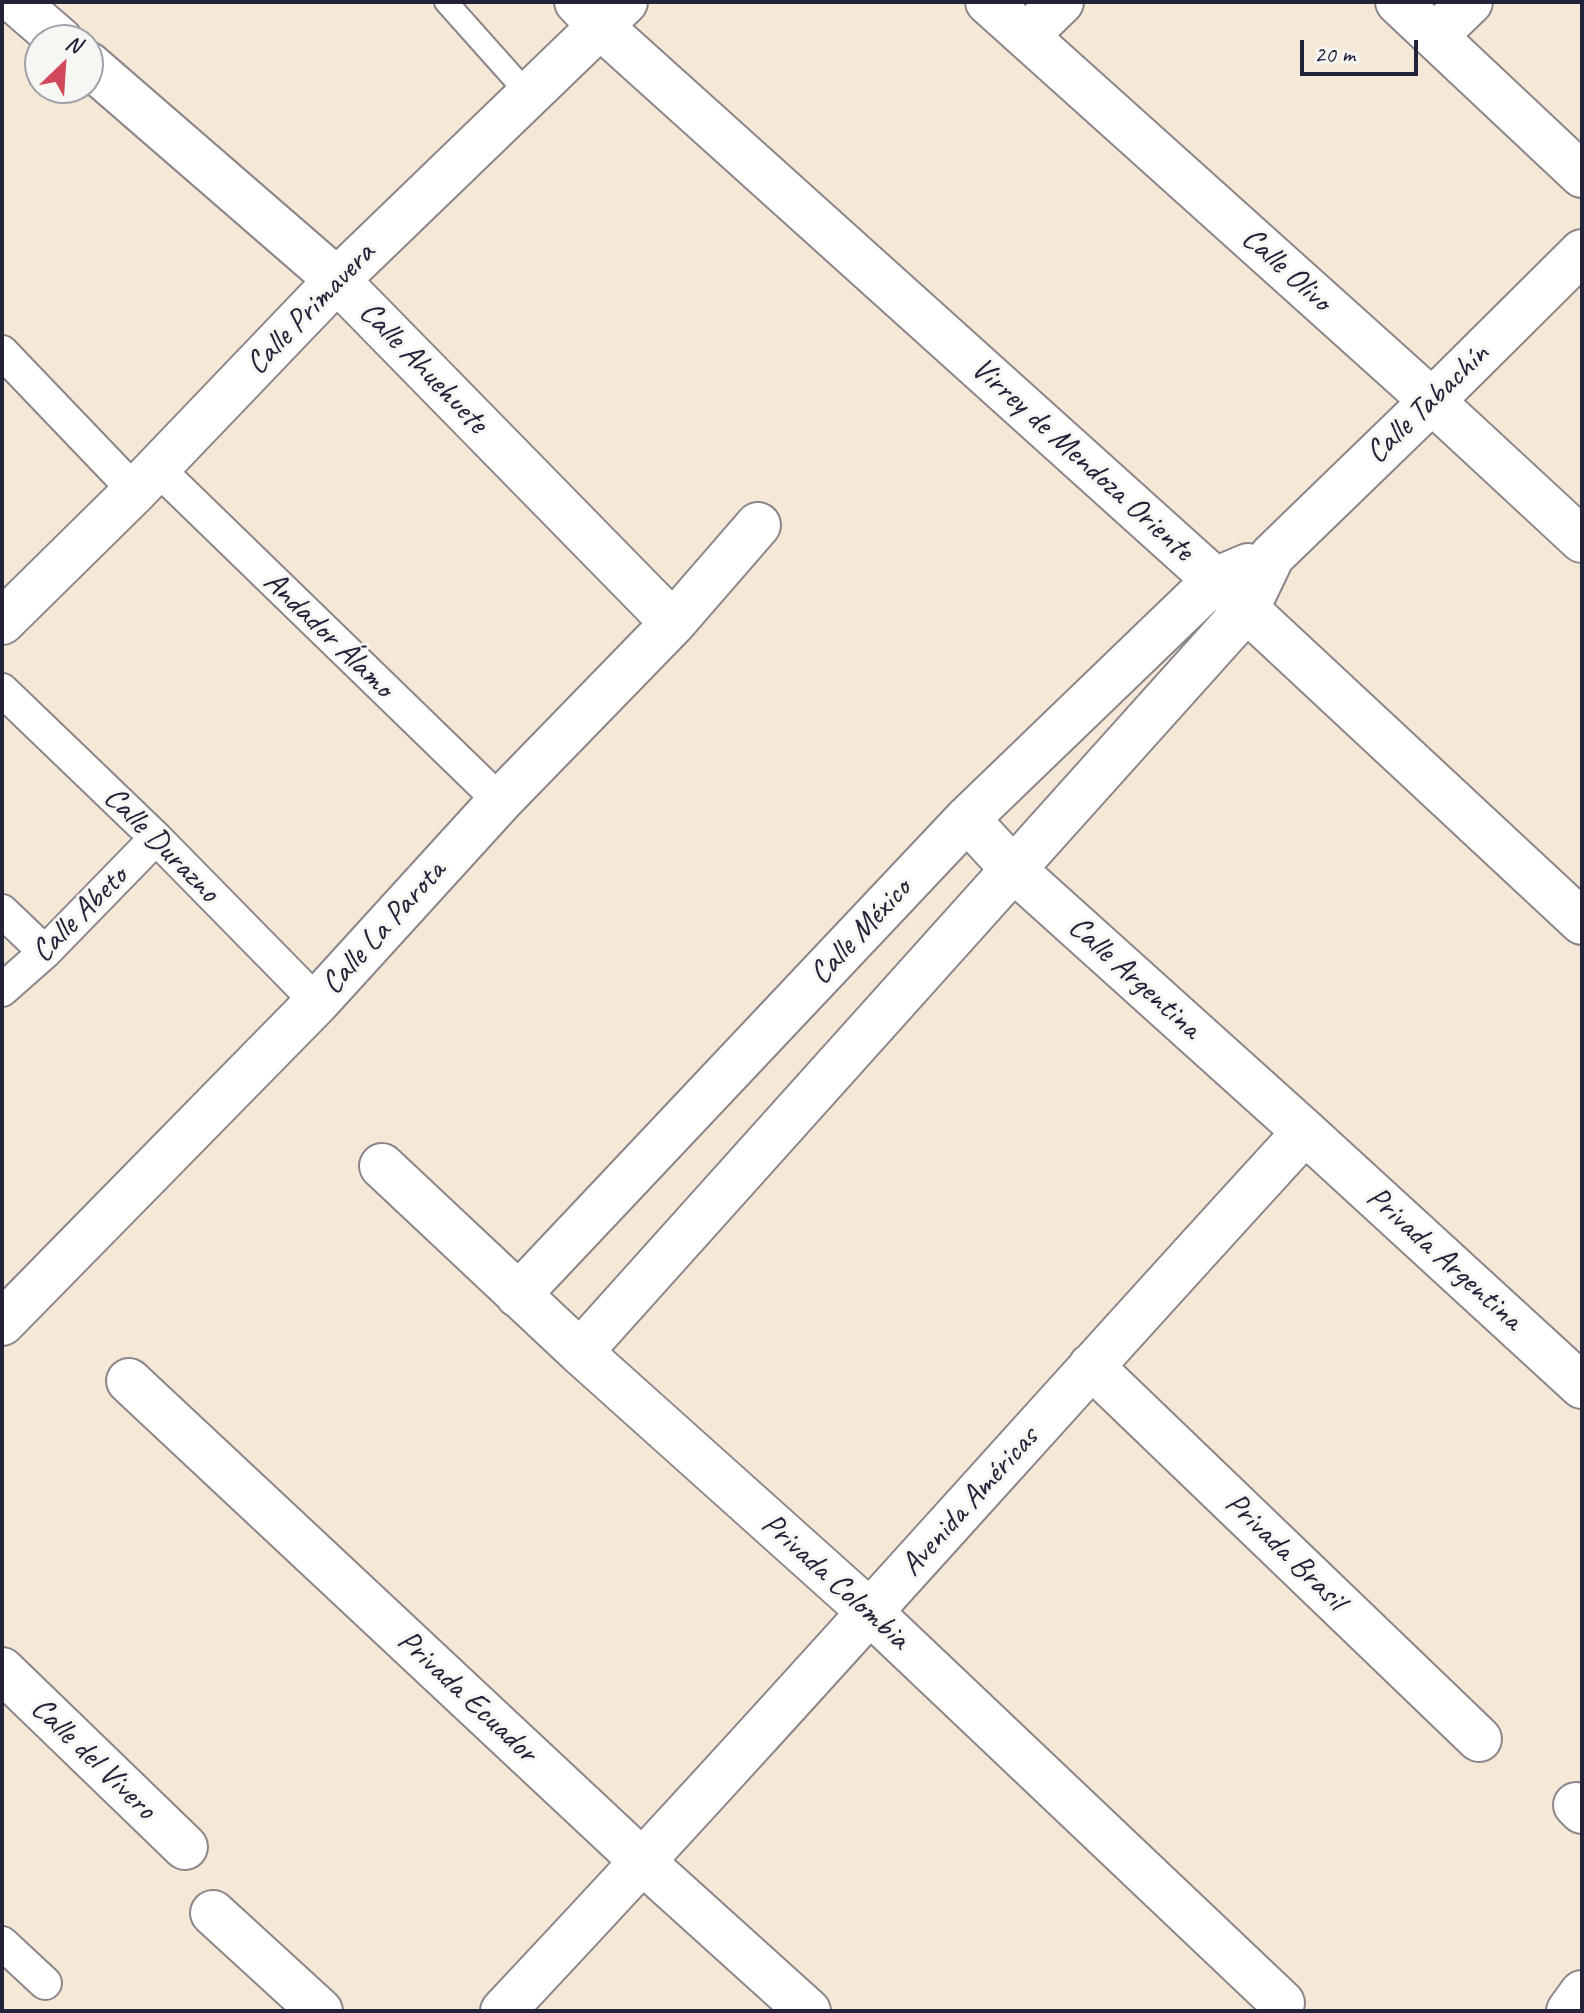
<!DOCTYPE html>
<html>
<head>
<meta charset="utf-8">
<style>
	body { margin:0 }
	#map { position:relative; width:1584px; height:2013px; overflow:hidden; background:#f5e8d7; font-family:Caveat,sans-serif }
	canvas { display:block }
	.frame { position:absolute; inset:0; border:4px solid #22223b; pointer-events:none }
	.north { position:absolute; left:24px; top:24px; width:80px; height:80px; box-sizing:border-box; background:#f6f6f2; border:2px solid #a1a1a9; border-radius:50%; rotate:25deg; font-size:22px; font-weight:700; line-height:32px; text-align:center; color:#22223b }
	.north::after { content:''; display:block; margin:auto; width:28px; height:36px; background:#d1495b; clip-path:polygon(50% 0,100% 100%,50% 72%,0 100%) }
	.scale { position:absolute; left:1300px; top:40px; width:118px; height:36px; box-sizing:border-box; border:4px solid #22223b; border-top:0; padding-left:10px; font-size:24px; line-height:28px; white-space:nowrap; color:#22223b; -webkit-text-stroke:6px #f6f6f2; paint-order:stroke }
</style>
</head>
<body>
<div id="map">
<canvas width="1584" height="2013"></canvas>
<div class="frame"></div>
<div class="north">N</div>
<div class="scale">20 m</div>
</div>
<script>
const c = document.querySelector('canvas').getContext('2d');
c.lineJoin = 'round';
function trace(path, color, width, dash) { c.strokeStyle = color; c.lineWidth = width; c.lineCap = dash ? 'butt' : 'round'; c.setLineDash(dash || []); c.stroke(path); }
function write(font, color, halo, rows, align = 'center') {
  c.font = font + ' Caveat,sans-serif'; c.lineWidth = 6; c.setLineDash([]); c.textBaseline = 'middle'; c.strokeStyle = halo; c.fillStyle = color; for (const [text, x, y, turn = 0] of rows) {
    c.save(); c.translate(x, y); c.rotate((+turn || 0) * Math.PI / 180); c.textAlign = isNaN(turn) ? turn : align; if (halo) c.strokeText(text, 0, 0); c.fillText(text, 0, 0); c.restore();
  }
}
const service = new Path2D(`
	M446 2 529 95`);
const pedestrian = new Path2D(`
	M2 352 135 491
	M157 468 500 801
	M2 690 156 838 317 1002
	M2 911 45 952
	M2 990 45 952 156 838
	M2 1943 45 1983`);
const minor = new Path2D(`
	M16 2 60 40
	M988 2 1432 401 1582 540
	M1398 2 1582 175
	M1026 36 1061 2
	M1435 36 1470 2
	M88 64 337 280 673 623
	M2 622 135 491 337 280 625 2
	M967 819 1013 869 1305 1132 1582 1386
	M382 1166 580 1352 871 1613 1282 2003
	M518 1295 967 819 1215 580 1248 566
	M2 1323 317 1002 500 801 673 623 758 525
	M580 1352 1246 610 1272 556 1432 401 1582 252
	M1091 1366 1479 1739
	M129 1381 643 1862 808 2011
	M2 1670 185 1847
	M1576 1805 1582 1811
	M213 1913 320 2011
	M503 2011C775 1722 1037 1424 1305 1132
	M1569 2011 1582 1993`);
const tertiary = new Path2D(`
	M577 2 600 26 1215 580 1582 922`);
const streetNames = [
	["Calle Olivo",1286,270,42],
	["Calle Primavera",311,309,-46],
	["Calle Ahuehuete",423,368,46],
	["Calle Tabachín",1428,404,-44],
	["Virrey de Mendoza Oriente",1082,460,42],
	["Andador Álamo",328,635,44],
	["Calle Durazno",161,845,45],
	["Calle Abeto",80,915,-45],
	["Calle La Parota",384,928,-48],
	["Calle México",861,932,-47],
	["Calle Argentina",1134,978,42],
	["Privada Argentina",1444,1259,42],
	["Avenida Américas",970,1502,-48],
	["Privada Brasil",1285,1552,44],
	["Privada Colombia",835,1582,42],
	["Privada Ecuador",467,1697,43],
	["Calle del Vivero",93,1759,44]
];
trace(service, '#8c8589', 26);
trace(pedestrian, '#8c8589', 36);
trace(minor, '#8c8589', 48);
trace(tertiary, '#8c8589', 48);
trace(service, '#fff', 22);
trace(pedestrian, '#fff', 32);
trace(minor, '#fff', 44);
trace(tertiary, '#fff', 44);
write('32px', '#22223b', '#f6f6f2', streetNames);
</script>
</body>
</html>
